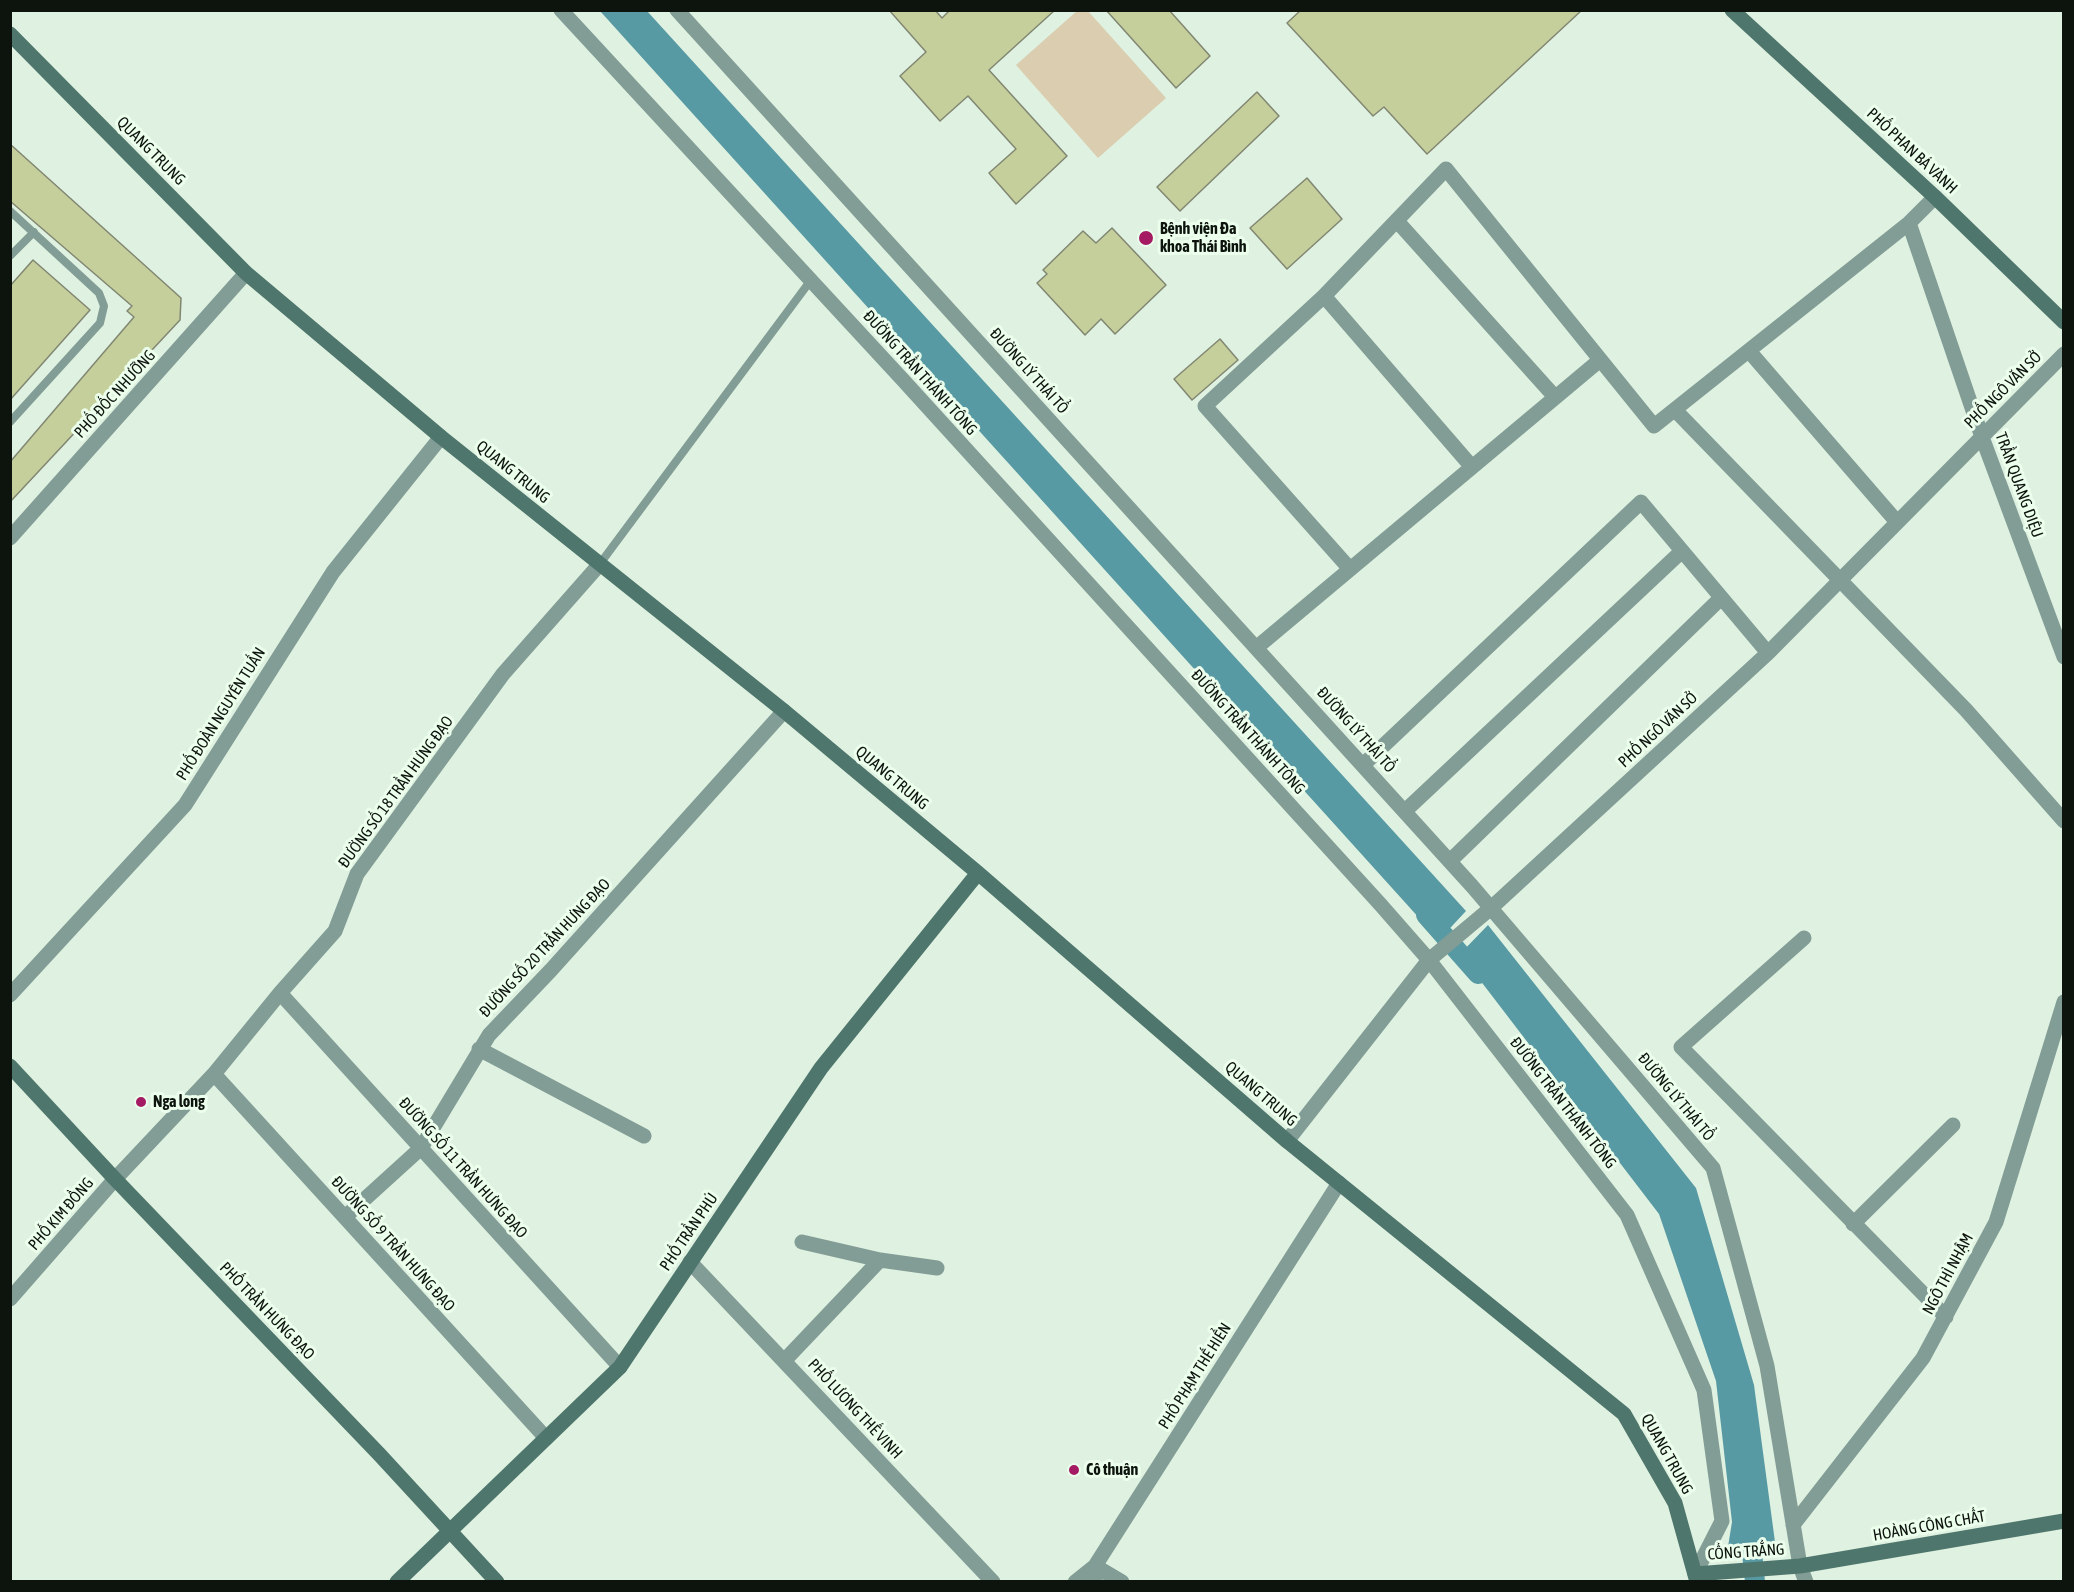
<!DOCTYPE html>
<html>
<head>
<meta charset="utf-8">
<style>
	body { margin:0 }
	#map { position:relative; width:2074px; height:1592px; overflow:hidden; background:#dff1e0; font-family:"Asap Condensed",sans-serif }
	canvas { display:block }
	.frame { position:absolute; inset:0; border:12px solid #0d130d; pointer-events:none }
</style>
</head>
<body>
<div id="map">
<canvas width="2074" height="1592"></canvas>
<div class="frame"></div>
</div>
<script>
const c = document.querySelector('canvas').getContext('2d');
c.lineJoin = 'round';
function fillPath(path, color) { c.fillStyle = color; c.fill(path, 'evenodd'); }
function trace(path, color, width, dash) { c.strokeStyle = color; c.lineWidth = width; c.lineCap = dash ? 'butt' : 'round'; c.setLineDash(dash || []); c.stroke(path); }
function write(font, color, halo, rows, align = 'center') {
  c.font = font + ' "Asap Condensed",sans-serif'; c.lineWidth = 6; c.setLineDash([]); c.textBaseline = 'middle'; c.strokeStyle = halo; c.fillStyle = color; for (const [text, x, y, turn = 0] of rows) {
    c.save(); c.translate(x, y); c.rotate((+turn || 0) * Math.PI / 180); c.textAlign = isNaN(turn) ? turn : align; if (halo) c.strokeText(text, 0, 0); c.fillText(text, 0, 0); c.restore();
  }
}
const green = new Path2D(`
	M1078 10 1088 11 1166 98 1098 158 1016 65Z`);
const water = new Path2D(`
	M600 11H647L1466 911 1439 940Z
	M1488 925 1696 1188 1754 1385 1777 1557 1726 1559 1732 1522 1716 1381 1659 1214 1460 954Z`);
const canal = new Path2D(`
	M1426 915 1478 974
	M1750 1533 1755 1582`);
const building = new Path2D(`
	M889 10H935L942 18 950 10H1055L989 70 1067 156 1016 204 989 173 1016 149 968 96 940 121 900 76 926 52Z
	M1106 10H1169L1210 56 1176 88Z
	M1301 10H1582L1427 154 1384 107 1373 116 1287 23Z
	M1257 92 1279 116 1180 211 1157 187Z
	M10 144 181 298 180 320 10 502V462L134 317 127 311 132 306 10 201Z
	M1307 178 1342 219 1287 269 1250 228Z
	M1112 228 1166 285 1115 334 1101 319 1085 335 1037 283 1047 274 1043 270 1083 231 1096 243Z
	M33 260 90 310 10 400V286Z
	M1220 339 1238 360 1192 400 1174 379Z`);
const lane = new Path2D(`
	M10 211 99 293 104 306 100 323 10 422
	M10 256 34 232
	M599 565 811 280`);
const street = new Path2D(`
	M561 10 903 380 1380 904 1429 960 1627 1215 1704 1390 1722 1521 1695 1574
	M677 10 1472 886 1713 1168 1767 1366 1800 1566 1806 1582
	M1397 221 1555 397
	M1909 223 1982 437 2064 657
	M1324 296 1472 467
	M1749 351 1897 522
	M1675 410 1966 710 2064 821
	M10 538 246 273
	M1350 569 1205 406 1324 296 1446 169 1654 426 1909 223 1935 197
	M1256 648 1600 360
	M1363 765 1641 502 1768 653
	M1405 811 1682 551
	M1450 861 1721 598
	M1804 938 1681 1047 1946 1317
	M280 993 620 1367
	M10 995 185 805 333 572 441 437
	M479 1049 644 1136
	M214 1074 546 1438
	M1287 1141 1429 960 1491 908 1768 653 2064 354
	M345 1217 421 1148 489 1035 551 970 784 711
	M1853 1224 1953 1125
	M802 1242 880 1260 937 1268
	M690 1262 993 1582
	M10 1299 115 1179 214 1074 280 993 335 931 357 874 503 674 599 565
	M784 1361 880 1260
	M1793 1525 1923 1358 1996 1222 2064 1002
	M1075 1582 1095 1566 1339 1183
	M1095 1582V1566L1122 1582`);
const secondary = new Path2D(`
	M1732 10 1935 197 2064 322
	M10 34 246 273 441 437 784 711 978 873 1287 1141 1624 1414 1675 1503 1697 1582
	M10 1066 115 1179 379 1454 497 1582
	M1695 1574 1800 1566 2064 1521
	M397 1582 620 1367 821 1068 978 873`);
const markers = [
	[1146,238,8,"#a41b63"],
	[141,1102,6,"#a41b63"],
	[1074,1470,6,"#a41b63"]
];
const streetNames = [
	["QUANG TRUNG",151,151,45],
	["PHỐ PHAN BÁ VÀNH",1912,151,43],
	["ĐƯỜNG LÝ THÁI TỔ",1029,371,48],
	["ĐƯỜNG TRẦN THÁNH TÔNG",920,373,48],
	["PHỐ NGÔ VĂN SỞ",2003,390,-45],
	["PHỐ ĐỐC NHƯỠNG",115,394,-48],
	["QUANG TRUNG",513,472,39],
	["TRẦN QUANG DIỆU",2019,485,70],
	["PHỐ ĐOÀN NGUYÊN TUẤN",221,714,-58],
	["ĐƯỜNG LÝ THÁI TỔ",1356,730,48],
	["PHỐ NGÔ VĂN SỞ",1658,730,-43],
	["ĐƯỜNG TRẦN THÁNH TÔNG",1248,732,48],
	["QUANG TRUNG",892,778,40],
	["ĐƯỜNG SỐ 18 TRẦN HƯNG ĐẠO",396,792,-54],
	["ĐƯỜNG SỐ 20 TRẦN HƯNG ĐẠO",545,948,-47],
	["QUANG TRUNG",1261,1094,41],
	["ĐƯỜNG LÝ THÁI TỔ",1676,1097,50],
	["ĐƯỜNG TRẦN THÁNH TÔNG",1563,1103,52],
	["ĐƯỜNG SỐ 11 TRẦN HƯNG ĐẠO",463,1168,48],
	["PHỐ KIM ĐỒNG",61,1214,-49],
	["PHỐ TRẦN PHÚ",689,1232,-56],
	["ĐƯỜNG SỐ 9 TRẦN HƯNG ĐẠO",393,1244,48],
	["NGÔ THÌ NHẬM",1948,1274,-62],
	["PHỐ TRẦN HƯNG ĐẠO",267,1311,46],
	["PHỐ PHẠM THẾ HIỂN",1195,1376,-58],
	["PHỐ LƯƠNG THẾ VINH",855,1409,47],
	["QUANG TRUNG",1667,1454,61],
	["HOÀNG CÔNG CHẤT",1929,1526,-10],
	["CỐNG TRẮNG",1746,1552,-4]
];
const poiNames = [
	["Bệnh viện Đa",1160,229],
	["khoa Thái Bình",1160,247],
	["Nga long",153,1102],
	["Cô thuận",1086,1470]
];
fillPath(green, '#dacdb0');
fillPath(water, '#589aa4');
trace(canal, '#589aa4', 20);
fillPath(building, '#c5cf9c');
trace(building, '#818672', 1.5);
trace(lane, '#829c96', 8);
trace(street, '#829c96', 15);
trace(secondary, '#4f766d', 15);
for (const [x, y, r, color] of markers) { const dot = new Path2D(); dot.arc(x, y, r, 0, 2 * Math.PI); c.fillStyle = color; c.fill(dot); trace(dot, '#ecffed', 2); }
write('16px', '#0d130d', '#ecffed', streetNames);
write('bold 16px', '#0d130d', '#ecffed', poiNames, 'left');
</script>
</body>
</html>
